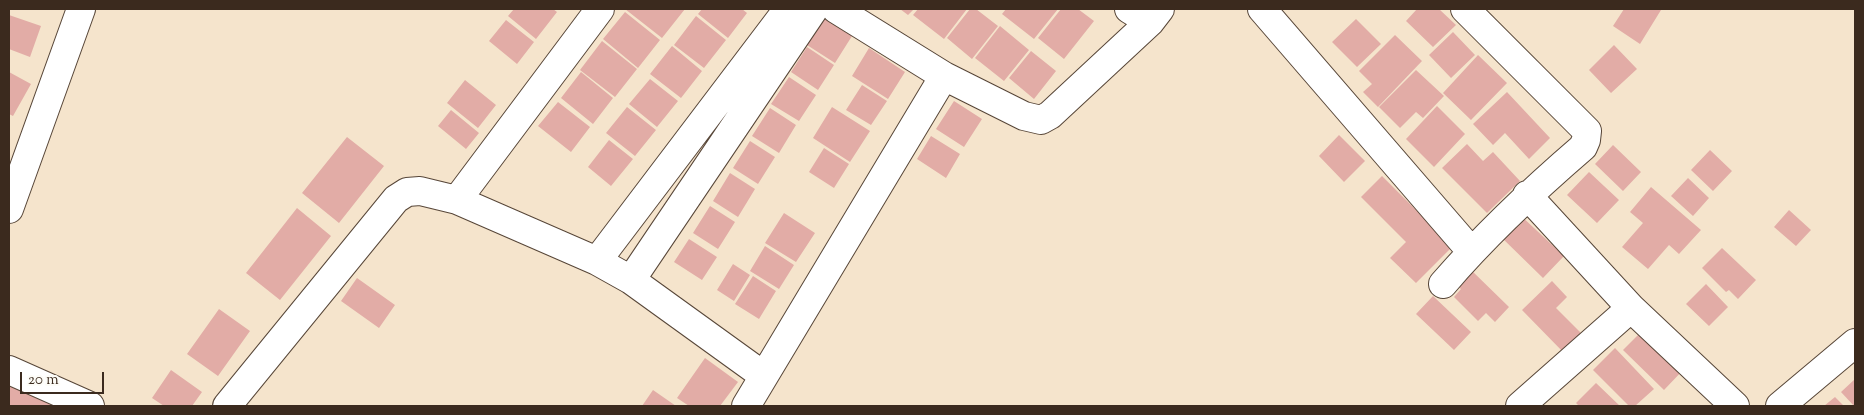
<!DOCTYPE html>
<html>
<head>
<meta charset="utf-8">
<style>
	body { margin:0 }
	#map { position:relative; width:1864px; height:415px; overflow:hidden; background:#f5e4cc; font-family:"Sorts Mill Goudy",serif }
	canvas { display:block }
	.frame { position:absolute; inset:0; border:10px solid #3b2a1e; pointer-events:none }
	.scale { position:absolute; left:20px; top:372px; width:84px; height:22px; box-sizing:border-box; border:2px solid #3b2a1e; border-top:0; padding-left:6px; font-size:15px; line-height:18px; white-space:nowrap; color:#3b2a1e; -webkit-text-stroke:4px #fdfcf7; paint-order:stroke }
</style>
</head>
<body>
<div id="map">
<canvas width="1864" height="415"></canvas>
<div class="frame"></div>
<div class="scale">20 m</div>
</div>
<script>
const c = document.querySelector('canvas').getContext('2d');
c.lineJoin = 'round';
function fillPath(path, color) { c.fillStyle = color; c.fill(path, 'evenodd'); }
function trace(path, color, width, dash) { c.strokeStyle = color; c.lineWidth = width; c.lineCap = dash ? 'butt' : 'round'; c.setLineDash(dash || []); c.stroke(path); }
const building = new Path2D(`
	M514 9H553L557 12 536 39 508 16Z
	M625 9H685L662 38Z
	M702 9H742L747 13 728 38 698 14Z
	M900 9H914L908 15Z
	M918 9H967L944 39 913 15Z
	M970 9H976L998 26 972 59 947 38Z
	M1006 9H1058L1034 39 1002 14Z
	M1061 9H1078L1094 21 1064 59 1038 38Z
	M1417 9H1439L1456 25 1433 47 1406 21Z
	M1624 9H1659L1661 10 1640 44 1613 26Z
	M625 12 660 40 638 68 603 39Z
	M9 15 41 26 30 57 9 49Z
	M696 16 726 40 704 68 674 45Z
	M824 18 852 36 835 63 807 45Z
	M1356 19 1381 44 1357 67 1332 42Z
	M506 20 534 42 517 64 489 41Z
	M1000 26 1029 50 1004 81 975 58Z
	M1453 32 1475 55 1451 78 1429 55Z
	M1395 35 1422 61 1378 107 1363 92 1372 84 1359 71Z
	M602 41 637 69 615 97 580 70Z
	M1614 45 1637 69 1611 93 1589 70Z
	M672 46 702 71 681 98 650 74Z
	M807 47 834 65 818 90 791 72Z
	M869 48 905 72 888 99 852 76Z
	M1031 51 1056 71 1034 99 1009 78Z
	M1478 55 1507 83 1471 120 1443 93Z
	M1416 70 1444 96 1423 118 1416 112 1400 128 1379 107Z
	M9 72 31 84 13 116 9 114Z
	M581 72 613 98 593 124 561 98Z
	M789 77 816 95 799 121 771 104Z
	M650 79 678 101 657 127 629 104Z
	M465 80 496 105 478 128 447 103Z
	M862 85 887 101 871 125 846 110Z
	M1507 92 1550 138 1529 159 1505 133 1493 145 1473 124Z
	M954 101 982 119 964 147 936 129Z
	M558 102 590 127 571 152 538 126Z
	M1437 106 1465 134 1434 167 1406 139Z
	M627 107 656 130 635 156 606 133Z
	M832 107 870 131 850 162 813 138Z
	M770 108 796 125 779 153 752 136Z
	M451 110 479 133 466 149 438 126Z
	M1339 135 1365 161 1344 182 1319 156Z
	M931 136 960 154 946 178 917 159Z
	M347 137 384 166 339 223 302 193Z
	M609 140 633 159 611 186 588 167Z
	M750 141 775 157 758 184 733 168Z
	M1467 144 1483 161 1493 152 1520 181 1487 213 1442 168Z
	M1613 145 1641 172 1623 191 1595 164Z
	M824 148 849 164 834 188 809 172Z
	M1710 150 1732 171 1713 191 1691 170Z
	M1589 172 1619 200 1597 223 1567 195Z
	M730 173 755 189 738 217 713 201Z
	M1382 176 1427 221 1433 215 1459 240 1416 283 1390 258 1406 242 1361 197Z
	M1688 178 1709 198 1693 216 1671 196Z
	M1651 187 1701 230 1679 254 1669 245 1648 269 1622 247 1643 223 1630 212Z
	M710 206 735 222 718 249 693 233Z
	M297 208 331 236 280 300 246 273Z
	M1789 210 1811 230 1796 246 1774 227Z
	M784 213 815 233 796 262 765 243Z
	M1519 214 1564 256 1543 278 1499 235Z
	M689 239 717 257 702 280 674 262Z
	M765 246 794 265 779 289 750 271Z
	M1722 248 1756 280 1738 299 1729 290 1726 292 1702 268Z
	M733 264 750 275 734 301 717 290Z
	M1469 268 1509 307 1495 322 1486 313 1478 321 1454 297 1461 289 1454 283Z
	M753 276 776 291 759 319 735 304Z
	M357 278 395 305 379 328 341 301Z
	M1552 281 1567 297 1556 308 1584 336 1565 354 1522 310Z
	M1706 284 1728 307 1709 326 1686 304Z
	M1433 296 1471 332 1454 350 1416 314Z
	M219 309 250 331 218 376 187 354Z
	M1644 329 1685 368 1664 390 1623 350Z
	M1615 348 1654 389 1635 406H1629L1593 370Z
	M705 358 738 382 720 406H689L677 398Z
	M171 370 202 392 192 406H164L152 398Z
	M1855 379V406H1854L1841 392Z
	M9 381 56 402 54 406H9Z
	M1596 383 1620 406H1579L1576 403Z
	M653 390 676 406H642Z
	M1835 397 1844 406H1824Z`);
const street = new Path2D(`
	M836 9 944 76
	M1129 9 1150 22
	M1262 9 1471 251
	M1527 195 1631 308 1735 406
	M457 200 600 9
	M9 209 81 9
	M597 261 788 9
	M631 280 814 9
	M1443 284C1486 234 1533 190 1583 147L1586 140 1587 131 1465 9
	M9 370 90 406
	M227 406 396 199 407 192 420 191 457 200 597 261 631 280 764 376
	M746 406 944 76 1024 116 1041 120 1050 115 1150 22 1160 9
	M1520 406 1631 308
	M1780 406 1855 343`);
fillPath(building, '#e2aca6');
trace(street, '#574638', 30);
trace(street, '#fff', 28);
</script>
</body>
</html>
